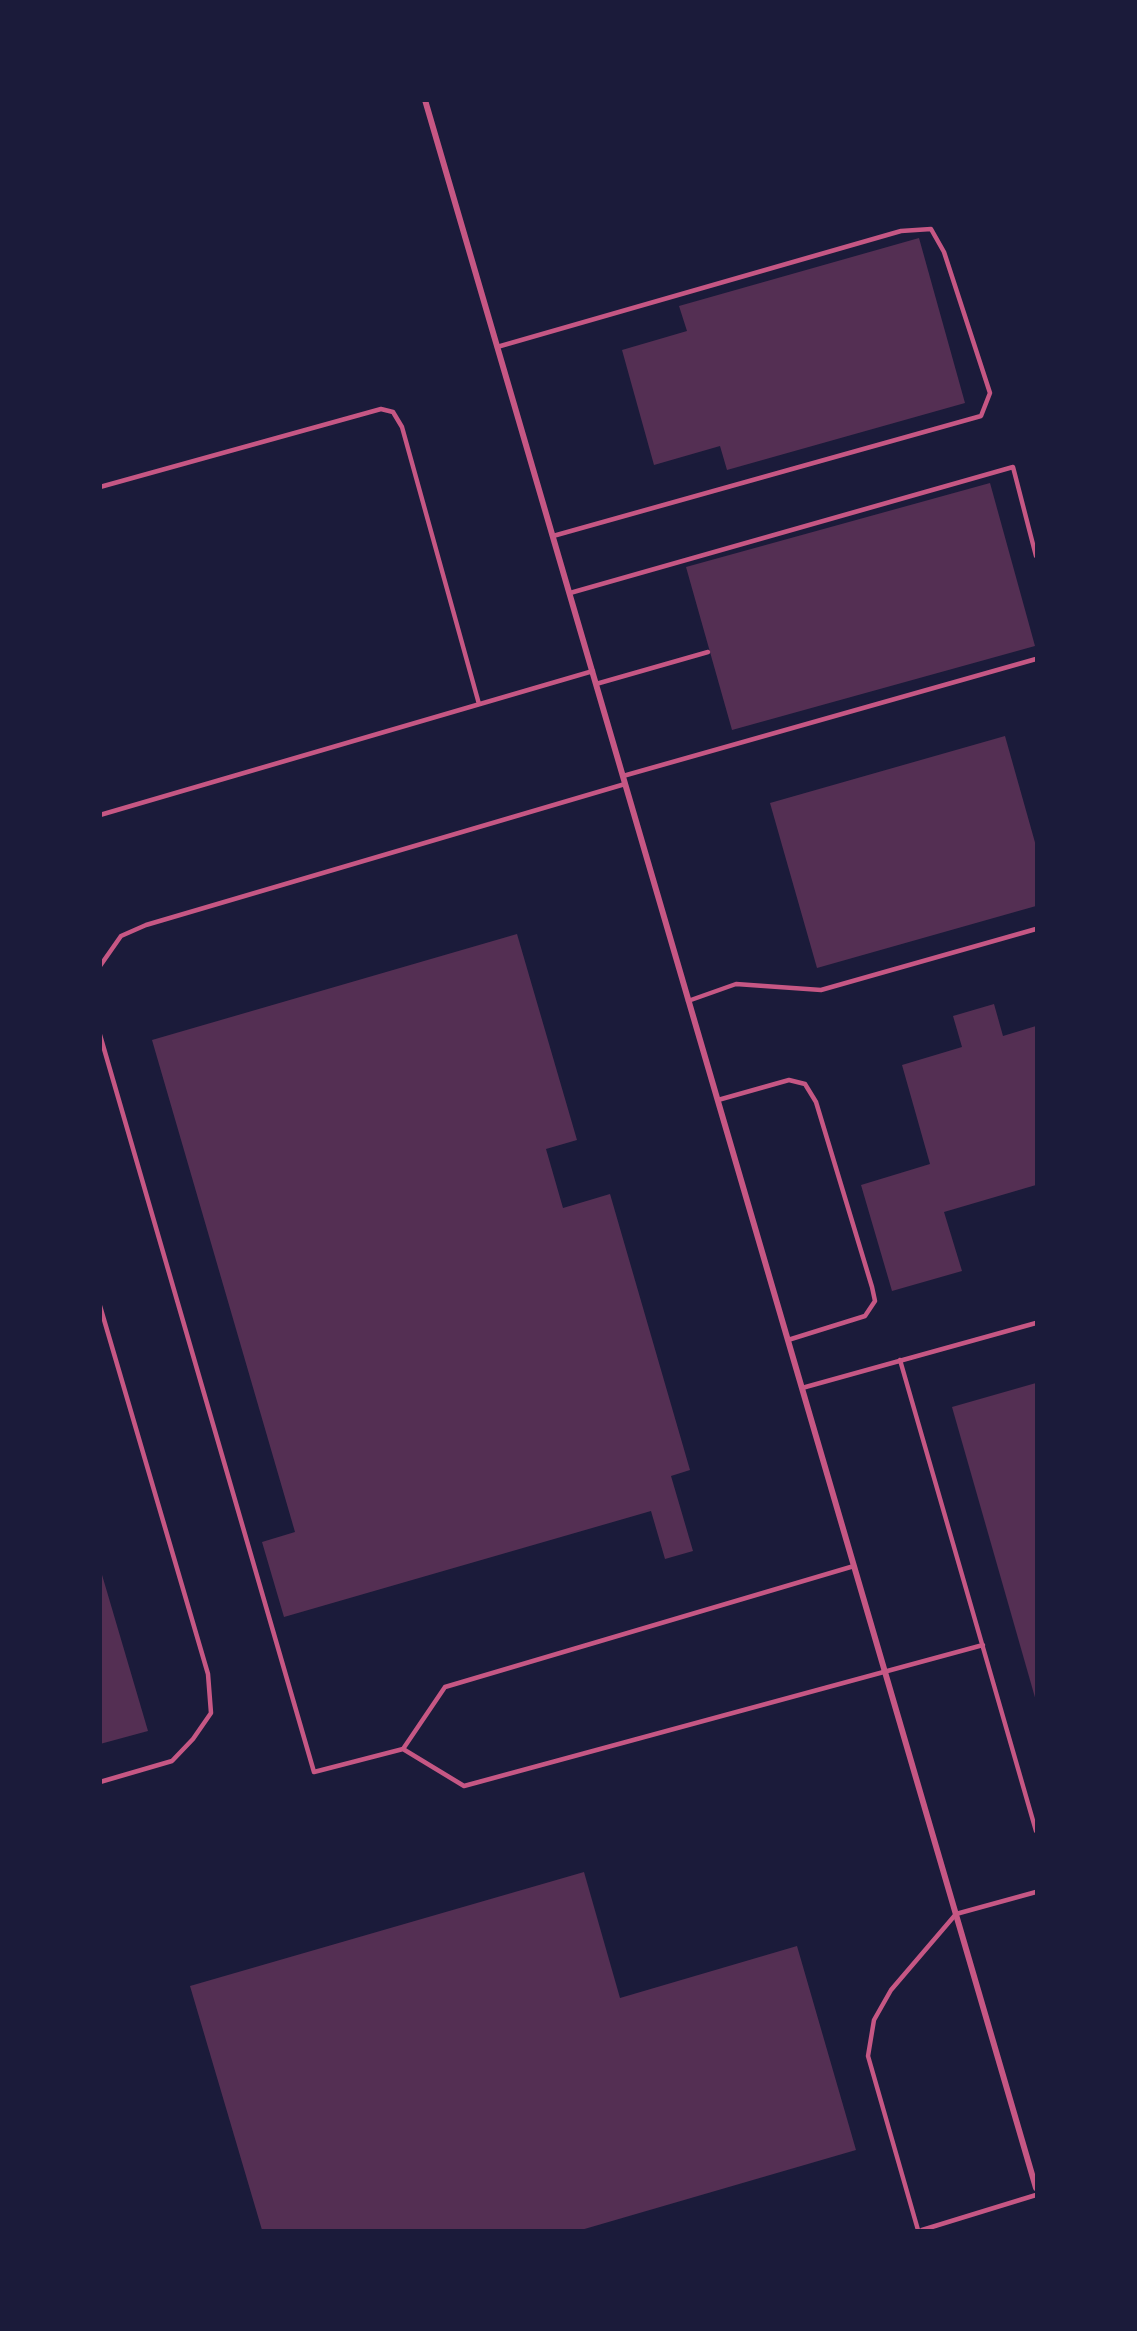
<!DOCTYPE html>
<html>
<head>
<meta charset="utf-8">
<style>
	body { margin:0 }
	#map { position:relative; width:1137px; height:2331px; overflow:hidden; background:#1b1b3a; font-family:"Playfair Display",serif }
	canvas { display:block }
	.frame { position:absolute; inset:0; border:102px solid #1b1b3a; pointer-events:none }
</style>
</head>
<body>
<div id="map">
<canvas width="1137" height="2331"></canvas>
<div class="frame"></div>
</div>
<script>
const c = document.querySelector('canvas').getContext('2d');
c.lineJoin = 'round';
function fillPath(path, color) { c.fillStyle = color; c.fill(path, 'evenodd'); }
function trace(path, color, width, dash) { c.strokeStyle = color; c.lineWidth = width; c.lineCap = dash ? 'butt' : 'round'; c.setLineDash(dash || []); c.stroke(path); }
const building = new Path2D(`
	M919 238 965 403 727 470 720 446 654 465 622 350 687 331 679 306Z
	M990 483 1035 646 732 730 686 567Z
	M1005 736 1036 846V906L817 968 770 803Z
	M517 934 577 1140 546 1149 563 1208 610 1194 690 1470 671 1476 693 1551 665 1559 651 1511 284 1617 262 1542 295 1532 152 1040Z
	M994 1004 1003 1036 1036 1026V1185L944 1212 962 1271 892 1291 861 1185 930 1164 902 1065 962 1047 953 1016Z
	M1036 1383V1701L952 1407Z
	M100 1568 148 1731 100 1744Z
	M584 1872 620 1998 797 1946 856 2150 581 2230H262L190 1986Z`);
const service = new Path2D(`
	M497 347 901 231 931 229 944 252 990 393 981 416 553 536
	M100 487 381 409 393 412 402 427 479 704
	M570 593 1013 467 1036 556
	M596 684 708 652
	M623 776 1036 659
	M100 815 593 671
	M100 966 121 936 146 925 625 784
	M688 1001 736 984 821 990 1036 929
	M100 1035 314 1772 403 1749
	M718 1100 789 1080 805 1084 816 1102 872 1287 875 1301 865 1316 788 1340
	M100 1306 208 1674 211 1713 193 1739 172 1761 100 1782
	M900 1360 1036 1831
	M802 1388 1036 1323
	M854 1566 445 1687 403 1749 464 1786 983 1645
	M918 2230 868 2056 874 2020 891 1990 956 1914 1036 1892
	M922 2230 1036 2195`);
const minor = new Path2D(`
	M425 100 1036 2188`);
fillPath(building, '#542f53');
trace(service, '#c65784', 4.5);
trace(minor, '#c65784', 6);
</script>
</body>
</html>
